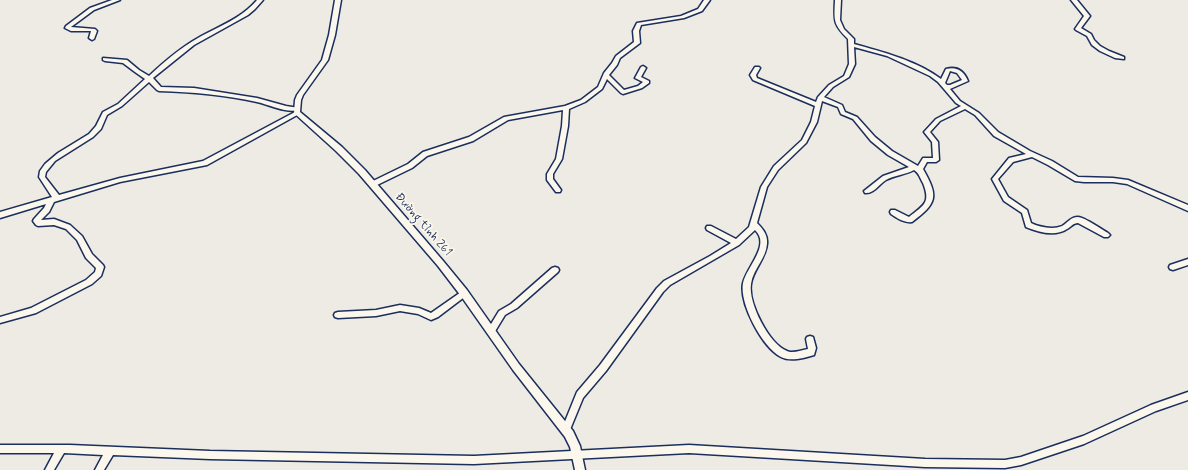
<!DOCTYPE html>
<html>
<head>
<meta charset="utf-8">
<style>
	body { margin:0 }
	canvas { display:block; background:#eeebe4 }
</style>
</head>
<body>
<canvas width="1188" height="470"></canvas>
<script>
const c = document.querySelector('canvas').getContext('2d');
c.lineJoin = 'round';
function trace(path, color, width, dash) { c.strokeStyle = color; c.lineWidth = width; c.lineCap = dash ? 'butt' : 'round'; c.setLineDash(dash || []); c.stroke(path); }
function fillPath(path, color) { c.fillStyle = color; c.fill(path, 'evenodd'); }
function write(font, color, halo, rows, align = 'center') {
  c.font = font + ' Mynerve,sans-serif'; c.lineWidth = 3.5; c.setLineDash([]); c.textBaseline = 'middle'; c.strokeStyle = halo; c.fillStyle = color; for (const [text, x, y, turn = 0] of rows) {
    c.save(); c.translate(x, y); c.rotate((+turn || 0) * Math.PI / 180); c.textAlign = isNaN(turn) ? turn : align; if (halo) c.strokeText(text, 0, 0); c.fillText(text, 0, 0); c.restore();
  }
}
const minor = new Path2D(`
	M112 0H120L94 10 71 27 95 29 97 31 94 39 92 40 89 38 91 31H71L65 28 66 26 90 8Z
	M257 0H263L255 9 248 15 194 45 153 78 161 87 194 88 257 98 286 106 299 108V110C285 113 270 105 257 102 225 95 192 92 159 91L157 90 149 82 122 106 107 115 101 129 93 137 55 161 46 172 45 177 59 195 120 178 203 161 295 112H299V114L207 165 120 182 54 202 49 212 41 220 54 219 70 225 82 236 92 254 103 265 104 267 101 276 92 284 36 313 0 323V317L31 308 86 280 95 272 96 268 86 258 77 240 66 229 54 225 38 226 36 225 33 221 34 219 44 208 46 204 0 218V212L52 197 39 177 40 171 45 164 58 153 89 134 96 126 103 112 118 104 145 79 135 72 123 63 105 61 103 60V58L127 60 139 70 149 76C164 62 180 48 198 38 219 26 241 19 257 0Z
	M704 0H710L702 11 684 18 641 25 639 31 640 43 620 58 617 65 609 75 624 90 638 86 643 82 635 78 641 67 643 66 646 68 641 77 649 81V83L642 88 623 94 621 93 607 79 602 89 585 102 569 109 568 126 562 159 553 174V179L561 190 560 192H556L547 180V174L556 159 562 126 563 110 508 120 473 141 427 156 412 168 375 186H373L370 184 371 182 408 164 423 152 469 137 504 117 565 106 581 100 598 87 604 73 612 63 616 56 634 42 633 31 637 23 681 16 698 9Z
	M835 0H841L840 20 844 29 854 39V44C883 52 917 61 941 79L946 69C957 66 964 71 968 81L950 89 960 101 979 113 998 132 1030 151 1052 161 1078 177 1113 178 1128 180 1188 205V211L1127 184 1113 182H1084L1075 181 1048 165 1032 157 1013 162 998 179 1008 197 1027 210 1031 223C1039 227 1053 230 1062 226 1068 223 1070 217 1078 217 1086 218 1101 229 1108 233L1110 235 1108 237H1104L1078 223C1073 223 1071 227 1067 229 1055 237 1038 232 1026 227L1022 213 1004 201 992 179 1009 158 1026 154 994 136 975 115 965 109 940 121 930 132 938 142 939 160 936 162H927L923 169C939 197 937 203 912 222 904 223 897 218 891 214L890 212 891 210H895L909 217C924 205 931 203 923 183 920 178 919 173 914 170 905 175 895 175 886 180 879 184 874 194 865 193L864 191 883 176 909 167 888 155 871 141 853 119 841 114 838 107 822 101 817 122 806 143 778 170 767 187 757 223C763 229 768 235 767 244 766 259 753 269 751 284 748 303 769 344 787 351 792 354 802 350 808 349L806 339 807 337 810 336 813 337 816 348 814 355C804 358 790 362 781 357 762 347 739 303 743 283 747 266 771 245 755 230L739 245 670 285 663 292 606 371 583 398 569 432 566 433 563 432 562 429 577 392 600 365 657 288 664 281 710 256 731 243 707 230 706 228 707 226H711L736 239 749 227 761 187 774 166 802 140 811 122 815 106 753 80 750 75 755 67H759L760 68 756 75 757 78 816 102 818 97 829 85 844 76 849 64 848 39C833 24 834 21 835 0ZM854 47 887 56 930 76 938 82 956 103 961 106 936 119 924 132 932 142 933 158H923L918 166 892 151 875 137 857 117 845 112 842 105 824 97 833 87 849 77 855 64ZM950 71 957 73 962 80 950 85H947L945 83Z
	M1071 0H1077L1090 16 1081 28 1091 34 1094 40 1100 46 1109 51 1124 57V59L1115 58 1100 51 1092 45 1087 36 1076 30 1075 29 1084 16Z
	M1188 259V265L1173 270 1170 269 1169 267 1170 265Z
	M555 267 558 268 559 270 558 272 517 308 505 315 494 333 491 334 488 333 487 331 488 329 499 311 511 304 552 268Z
	M464 290 467 291 468 293 467 295 438 317 431 320 418 314 400 311 376 316 338 318 335 317 334 315 335 313 338 312 376 310 400 305 419 308 431 313Z
	M1188 392V400L1156 411 1084 444 1021 465 1005 468 925 467 689 453 474 464 210 459 113 455 104 470H95L103 455 64 453 54 470H45L54 453H0V445H70L210 451 474 456 689 445 925 459 1005 460 1021 457 1083 436 1151 405Z`);
const major = new Path2D(`
	M335 0H341L335 35 328 60 303 95 301 100 300 112 342 147 365 170 444 262 467 290 519 364 573 431 580 446 585 470H575L570 447 565 437 513 370 461 296 438 266 359 174 336 151 294 113 295 100 297 95 322 60 329 35Z`);
const streetNames = [
	["Đường tỉnh 261",423,225,49]
];
trace(minor, '#1b2f5e', 3);
trace(major, '#1b2f5e', 3);
fillPath(minor, '#fbf7ec');
fillPath(major, '#fbf7ec');
write('12px', '#1b2f5e', '#fbf7ec', streetNames);
</script>
</body>
</html>
